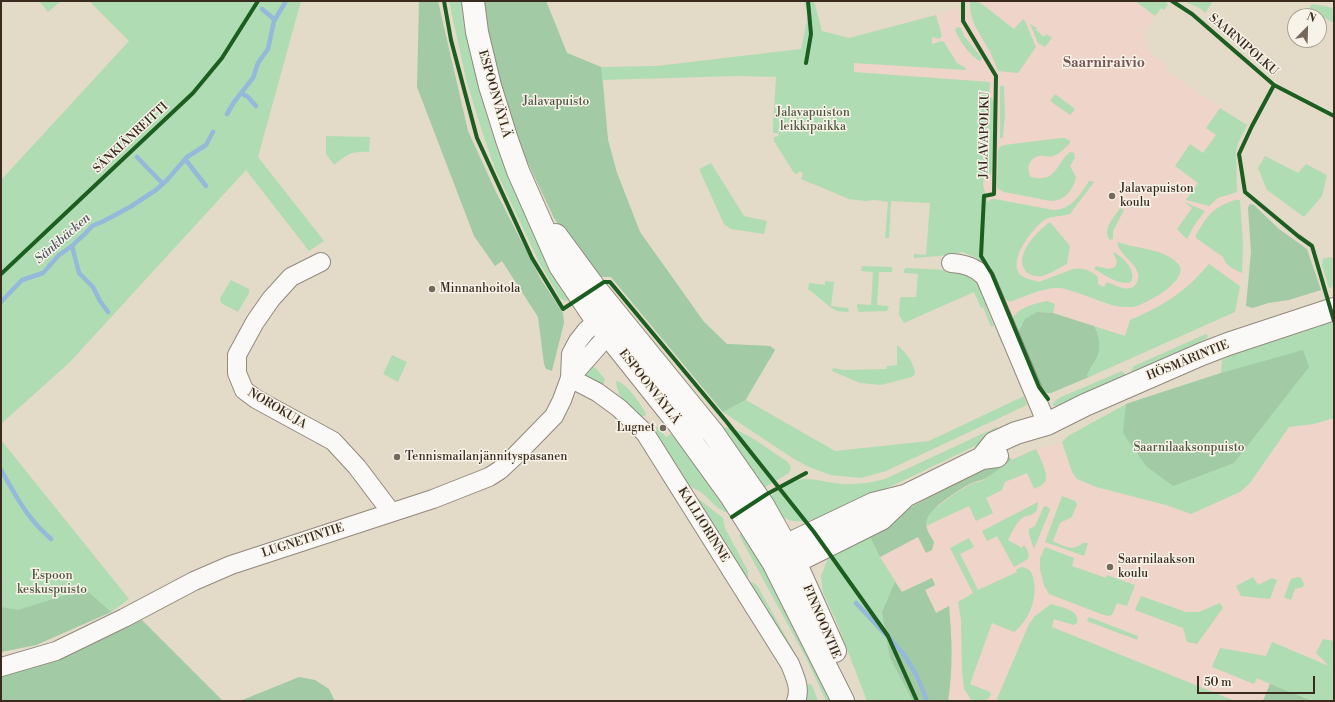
<!DOCTYPE html>
<html>
<head>
<meta charset="utf-8">
<style>
	body { margin:0 }
	#map { position:relative; width:1335px; height:702px; overflow:hidden; background:#e4dac8; font-family:"Libre Bodoni",serif }
	canvas { display:block }
	.frame { position:absolute; inset:0; border:2px solid #3b2a1e; pointer-events:none }
	.north { position:absolute; left:1287px; top:8px; width:40px; height:40px; box-sizing:border-box; background:#f7f3e8; border:1px solid #aca397; border-radius:50%; rotate:23deg; font-size:11px; font-weight:700; line-height:16px; text-align:center; color:#3b2a1e }
	.north::after { content:''; display:block; margin:auto; width:14px; height:18px; background:#76685a; clip-path:polygon(50% 0,100% 100%,50% 72%,0 100%) }
	.scale { position:absolute; left:1197px; top:676px; width:118px; height:18px; box-sizing:border-box; border:2px solid #3b2a1e; border-top:0; padding-left:5px; font-size:12px; line-height:14px; white-space:nowrap; color:#3b2a1e; -webkit-text-stroke:3px #f7f3e8; paint-order:stroke }
</style>
</head>
<body>
<div id="map">
<canvas width="1335" height="702"></canvas>
<div class="frame"></div>
<div class="north">N</div>
<div class="scale">50 m</div>
</div>
<script>
const c = document.querySelector('canvas').getContext('2d');
c.lineJoin = 'round';
function fillPath(path, color) { c.fillStyle = color; c.fill(path, 'evenodd'); }
function trace(path, color, width, dash) { c.strokeStyle = color; c.lineWidth = width; c.lineCap = dash ? 'butt' : 'round'; c.setLineDash(dash || []); c.stroke(path); }
function write(font, color, halo, rows, align = 'center') {
  c.font = font + ' "Libre Bodoni",serif'; c.lineWidth = 3; c.setLineDash([]); c.textBaseline = 'middle'; c.strokeStyle = halo; c.fillStyle = color; for (const [text, x, y, turn = 0] of rows) {
    c.save(); c.translate(x, y); c.rotate((+turn || 0) * Math.PI / 180); c.textAlign = isNaN(turn) ? turn : align; if (halo) c.strokeText(text, 0, 0); c.fillText(text, 0, 0); c.restore();
  }
}
const built = new Path2D(`
	M970 1H1152L1161 7 1142 35 1148 51 1168 65 1165 70 1247 125 1238 143 1236 152 1237 192 1240 200 1243 244 1242 273 1236 309 1235 312 1051 393H1047L1042 389 988 262 854 72 855 36 946 12 956 8 969 9Z
	M1334 418V668L1271 684 1263 701H948L952 677V638L949 607 936 613 925 590 902 592 880 557 867 531 996 461 1062 442 1072 472 1077 479 1096 487 1166 505 1191 514 1240 492 1250 483 1289 427 1314 424Z`);
const green = new Path2D(`
	M39 1H61L48 12Z
	M89 1H301L258 157 324 241 309 251 246 170 70 362 1 424V180L129 41Z
	M449 1H462C472 55 482 112 503 163 523 209 547 255 570 300L566 301 560 298 540 264 495 169 480 125 466 79Z
	M546 1 567 53 601 67 656 66 801 49 808 15 804 1H814L822 31 849 38 936 15 942 36 939 39 932 37V44L942 41 944 42 957 63 966 68 965 70 854 63V72L990 82 989 97H991L994 102 992 170 991 174 988 175 984 174 983 185 988 202 991 199H995L1053 210C1071 210 1080 195 1089 181H1092L1094 182 1070 214C1063 216 1052 216 1046 219 1033 227 1005 263 1022 276 1026 279 1034 280 1039 282L1073 269C1082 267 1091 270 1098 277V284L1104 287 1107 282C1115 285 1129 294 1136 284 1147 268 1118 256 1117 242 1134 248 1167 249 1179 265 1189 281 1145 305 1133 307 1130 307 1125 307 1121 307 1108 305 1088 296 1075 292 1070 291 1065 288 1060 288 1043 287 1026 296 1010 302L1004 298 988 263 984 264 976 258 963 252 940 256 914 258V254L926 255 930 203 891 201 889 238H885L888 202 875 200 865 201 849 199 801 179 803 174 800 171 797 174 794 173 774 141V137L779 136 778 133H773V126L776 77 737 76 603 80 608 140 617 173 640 232 704 322 727 344 770 346 775 350 746 400 835 451 929 441 1024 396 1027 405 886 471 861 478 830 475 809 467 794 459 723 412 611 277H597L554 218Z
	M970 1H978L1014 29 1023 19 1025 21 1036 47 1018 73 998 71C995 64 993 57 989 50 980 33 969 22 970 1Z
	M1135 1H1164L1168 4 1164 10 1161 8 1155 16Z
	M1185 1H1213L1205 13C1200 6 1192 6 1185 1Z
	M1312 4 1334 8V23L1309 9Z
	M1030 24 1037 28 1036 30 1044 37 1046 34 1052 38 1045 47 1038 43Z
	M957 27 961 28 964 36 982 58 980 61C971 57 959 40 955 30Z
	M1000 86H1004L1005 115 1003 137 1002 138H1000Z
	M1055 94 1075 109 1070 115 1050 101Z
	M1220 108 1247 125 1238 143 1236 152 1237 192 1218 198 1209 206 1186 200 1198 183 1175 166 1190 144 1203 153 1216 135 1206 128Z
	M326 136 370 137 369 152C351 151 348 154 334 165L326 154Z
	M1061 138H1065L1070 141V143C1065 148 1060 154 1053 156 1049 158 1045 155 1040 156 1030 157 1025 168 1031 177 1057 183 1054 166 1070 152L1074 153 1075 158 1070 166 1076 177C1073 190 1065 201 1051 201L1004 192 997 188 998 150 1000 147 1004 145Z
	M1265 156 1298 173 1306 164 1327 175 1322 196 1304 217 1267 190 1258 168Z
	M711 163 744 216 767 221 764 234 731 229 724 224 699 169Z
	M1235 200H1240L1243 244 1242 273C1234 270 1225 265 1223 257L1196 238V235C1207 216 1213 207 1235 200Z
	M1184 202 1205 211 1195 224 1187 239 1177 229 1192 208Z
	M1120 208 1124 210 1113 231V239L1110 240C1101 230 1115 216 1120 208Z
	M1050 222 1070 246 1067 264C1059 268 1050 274 1042 276 1036 277 1028 275 1025 270 1014 254 1038 231 1050 222Z
	M1113 252C1123 257 1137 270 1131 282 1119 286 1105 275 1094 269L1096 266 1109 269 1115 267 1117 262Z
	M1329 257 1334 258V287L1329 288 1322 265 1323 259Z
	M1209 264 1240 286 1235 312 1089 377H1087L1089 368 1098 354 1096 331 1094 326 1125 336 1130 320C1165 305 1184 293 1209 264Z
	M862 266 892 267V272H879L877 305 889 306 887 311 859 312 857 307V304L871 305 873 272 861 271Z
	M906 268 965 271 980 284 988 303 986 306 994 326 991 327 983 307 981 308 974 292 904 323 899 315 900 298 901 297H916L918 274 904 273V270Z
	M231 280 249 289V293L238 312 221 303 220 298Z
	M825 281 834 282 831 306 848 308 849 311 847 312 837 311 833 309 808 289 809 283 825 285Z
	M1047 301 1055 304 1053 313 1037 312 1018 333 1012 320C1016 308 1036 303 1047 301Z
	M1334 317V418L1314 424 1289 427 1250 483 1240 492 1191 514 1166 505 1096 487 1077 479 1072 472 1062 442 1068 436 1126 404 1221 373 1222 360 1238 352Z
	M1206 334 1208 336 1207 338 1185 351 1133 373 1131 371 1134 366Z
	M897 345C905 351 915 364 915 374L912 377 881 385 860 383 832 371 833 368 845 370 886 369 887 366 897 365Z
	M392 355 407 362 398 382 383 374Z
	M591 363 605 379 603 386C592 380 579 376 591 363Z
	M1122 371 1125 374 1124 376 1062 405 1056 406 1052 405 1056 400 1061 397Z
	M617 381C627 384 641 404 646 414L645 416 641 417C628 406 620 402 616 383Z
	M657 426 666 437 671 434 684 445 729 511 725 512 718 508 701 492 685 484 652 435Z
	M725 427C746 430 770 451 788 462L791 468 789 473 762 489 723 428Z
	M997 427 1000 434 844 509C824 516 794 532 776 511 773 507 771 502 768 498 777 492 788 482 798 480 810 477 822 482 835 483 850 486 870 483 885 479Z
	M1 440 129 599 111 612 36 645 1 652Z
	M1036 449C1039 456 1050 476 1045 482 1043 485 1038 487 1034 489L1027 473 1005 482 1002 490 986 498 993 513 976 521 969 506 926 526V520L930 512 957 492 973 483 982 481 1011 460Z
	M691 496H695L723 518 725 528 748 571V577L746 579Z
	M1062 496 1075 501 1077 504 1072 517 1060 523 1053 541C1064 546 1072 552 1083 543H1088L1084 556 1045 542Z
	M1038 502C1038 519 1028 512 1020 520 1015 525 1011 534 1008 540L1022 548 1024 545C1027 548 1030 555 1028 559L1014 567 997 536 987 541 982 531Z
	M1044 506 1048 507 1050 510 1034 549 1029 534V529L1035 526Z
	M747 530 836 701H826L806 658 739 535Z
	M867 531 880 557 902 592 932 578 935 585 925 590 936 613 949 607C952 639 953 669 948 701H867L835 618 823 593 821 576 831 551Z
	M969 538 974 547 960 554 978 590 1017 572 1016 570 1021 567C1030 568 1033 573 1034 582 1037 600 1029 620 1014 632L992 623 970 684 990 692 991 695 986 701H972L964 689 962 670 961 620 958 602 973 593 950 548Z
	M1045 547 1074 558 1072 566 1106 578 1107 575 1135 585 1127 606 1117 603 1112 615 1108 616 1101 614 1049 594 1044 585 1040 570V558Z
	M1253 577 1258 585 1272 578 1277 580 1270 599 1241 596 1236 586Z
	M1298 577 1301 578 1304 584 1303 587 1295 589 1291 600 1284 597 1291 579Z
	M750 582 754 583 758 587 799 660 798 662 748 584Z
	M1141 596 1186 612H1199L1220 603 1223 608 1197 644 1187 642 1183 628 1135 610Z
	M1051 604C1060 607 1081 610 1077 623L1073 625 1054 619 1052 627 1235 701H996L1029 624 1035 616Z
	M1089 617 1138 636 1137 640 1087 621Z
	M1323 639 1334 641V701H1263L1270 684 1257 678 1254 684 1212 667 1220 648 1266 656 1272 642 1329 666 1316 653Z
	M808 684 812 685 818 701H806V687Z`);
const forest = new Path2D(`
	M419 1H438L468 131 496 192 542 281 563 313 564 323 552 371 546 369 544 364 538 317 502 261 495 266 474 236 417 87Z
	M483 1H546L567 53 601 67 608 140 617 173 640 232 704 322 727 344 770 346 775 350 745 400 723 412 611 277H597L554 218 518 142 492 55Z
	M1251 204 1254 205 1279 229 1307 249 1321 290 1289 300 1268 303 1253 308 1246 306 1251 252 1248 208 1249 205Z
	M1037 312 1053 313 1094 326C1098 333 1101 345 1098 354 1096 361 1089 368 1087 376L1089 377 1051 393H1047L1042 389 1018 333 1025 319Z
	M1303 350 1309 367 1234 463 1173 486 1146 466 1123 433 1126 404 1221 373Z
	M1010 457 1011 460C1002 467 993 474 984 479 980 481 976 481 972 483 961 488 930 508 927 519 924 527 930 535 934 542L932 550 926 553 918 537 880 557 867 531 996 461Z
	M932 578 935 585 925 590 936 613 949 606C952 639 953 669 948 701H913L890 658 882 612 895 582 902 592Z
	M85 589 111 612 36 645 1 652V607L18 610Z
	M142 620 223 701H1V673L34 665Z
	M299 677 315 680 329 689 335 701H240Z
	M1270 684 1312 701H1263Z`);
const stream = new Path2D(`
	M262 9 275 20
	M241 93 248 97 256 106
	M227 114 234 102 253 78 258 63 268 49 274 21 286 1
	M137 157 163 184
	M185 159 206 186
	M72 246 79 273 93 287 100 301 108 312
	M1 302 22 280 43 273 59 255 72 246 78 240 85 234 92 226 102 222 130 207 156 190 167 180 187 157 206 145 213 132
	M1 470C18 499 26 517 51 539
	M856 603 903 653 917 676 927 701`);
const minor = new Path2D(`
	M321 262 291 277 271 299 255 322 237 355V373L244 390 256 399 333 441 357 467 391 512
	M951 263C965 264 975 267 985 277L1047 424
	M570 378 597 392 619 408 645 433 790 664C795 677 801 688 796 701
	M570 378 608 335 613 323
	M1 667 56 651 124 618 194 581 231 565 433 499 489 477 500 470 515 456 554 416 562 400 570 378 571 354 578 341 586 331 597 321 609 318`);
const tertiary = new Path2D(`
	M982 458 994 443 1016 433 1047 424 1085 405 1202 354 1228 344 1334 309
	M774 561 787 545 873 504 905 496 982 458 997 456
	M777 562H795L881 519 904 497`);
const primary = new Path2D(`
	M473 1 477 32 490 86 507 140 518 171 560 266 597 321 679 424 731 496 773 562 843 701
	M556 235 595 288 713 433 763 505 795 562 835 651`);
const cycleway = new Path2D(`
	M444 1 451 40 477 138 532 258 563 309 604 282H610L726 421 814 532 888 636 917 701
	M963 1V21L996 76 994 194 984 196 981 256 992 274 1039 387 1048 399
	M1172 1 1192 14 1274 85 1252 126 1239 154 1245 192 1298 236 1312 246 1334 321
	M806 63 811 34 808 1
	M1274 85 1334 116
	M1 274 193 93 222 58 258 1
	M732 517 767 494 806 473`);
const markers = [
	[1112,196,4,"#76685a"],
	[432,289,4,"#76685a"],
	[663,428,4,"#76685a"],
	[397,457,4,"#76685a"],
	[1110,567,4,"#76685a"]
];
const streetNames = [
	["SAARNIPOLKU",1243,45,41],
	["ESPOONVÄYLÄ",494,94,74],
	["JALAVAPOLKU",985,135,-89],
	["SÄNKIÄNREITTI",131,138,-43],
	["HÖSMÄRINTIE",1188,361,-22],
	["ESPOONVÄYLÄ",649,387,52],
	["NOROKUJA",277,409,31],
	["KALLIORINNE",703,525,58],
	["LUGNETINTIE",303,541,-18],
	["FINNOONTIE",821,622,67]
];
const parkNames = [
	["Jalavapuisto",556,102],
	["Jalavapuiston",813,113],
	["leikkipaikka",813,127],
	["Saarnilaaksonpuisto",1189,448],
	["Espoon",52,576],
	["keskuspuisto",52,590]
];
const poiNames = [
	["Jalavapuiston",1120,189],
	["koulu",1120,203],
	["Minnanhoitola",440,289],
	["Lugnet",655,428,"right"],
	["Tennismailanjännityspasanen",405,457],
	["Saarnilaakson",1118,560],
	["koulu",1118,574]
];
const waterNames = [
	["Sänkbäcken",63,239,-41]
];
const quarterNames = [
	["Saarniraivio",1104,64]
];
fillPath(built, '#eed4c9');
fillPath(green, '#b0dcb3');
fillPath(forest, '#a2caa4');
trace(stream, '#95b9da', 4.5);
trace(minor, '#90897d', 20);
trace(tertiary, '#90897d', 24);
trace(primary, '#90897d', 24);
trace(minor, '#fbf9f7', 18);
trace(tertiary, '#fbf9f7', 22);
trace(primary, '#fbf9f7', 22);
trace(cycleway, '#1b5e20', 4);
for (const [x, y, r, color] of markers) { const dot = new Path2D(); dot.arc(x, y, r, 0, 2 * Math.PI); c.fillStyle = color; c.fill(dot); trace(dot, '#f7f3e8', 1.5); }
write('12px', '#3b2a1e', '#f7f3e8', streetNames);
write('12px', '#4e573f', '#f7f3e8', parkNames);
write('12px', '#3b2a1e', '#f7f3e8', poiNames, 'left');
write('italic 13px', '#4f5763', '#f7f3e8', waterNames);
write('bold 14px', '#785657', '#f7f3e8', quarterNames);
</script>
</body>
</html>
